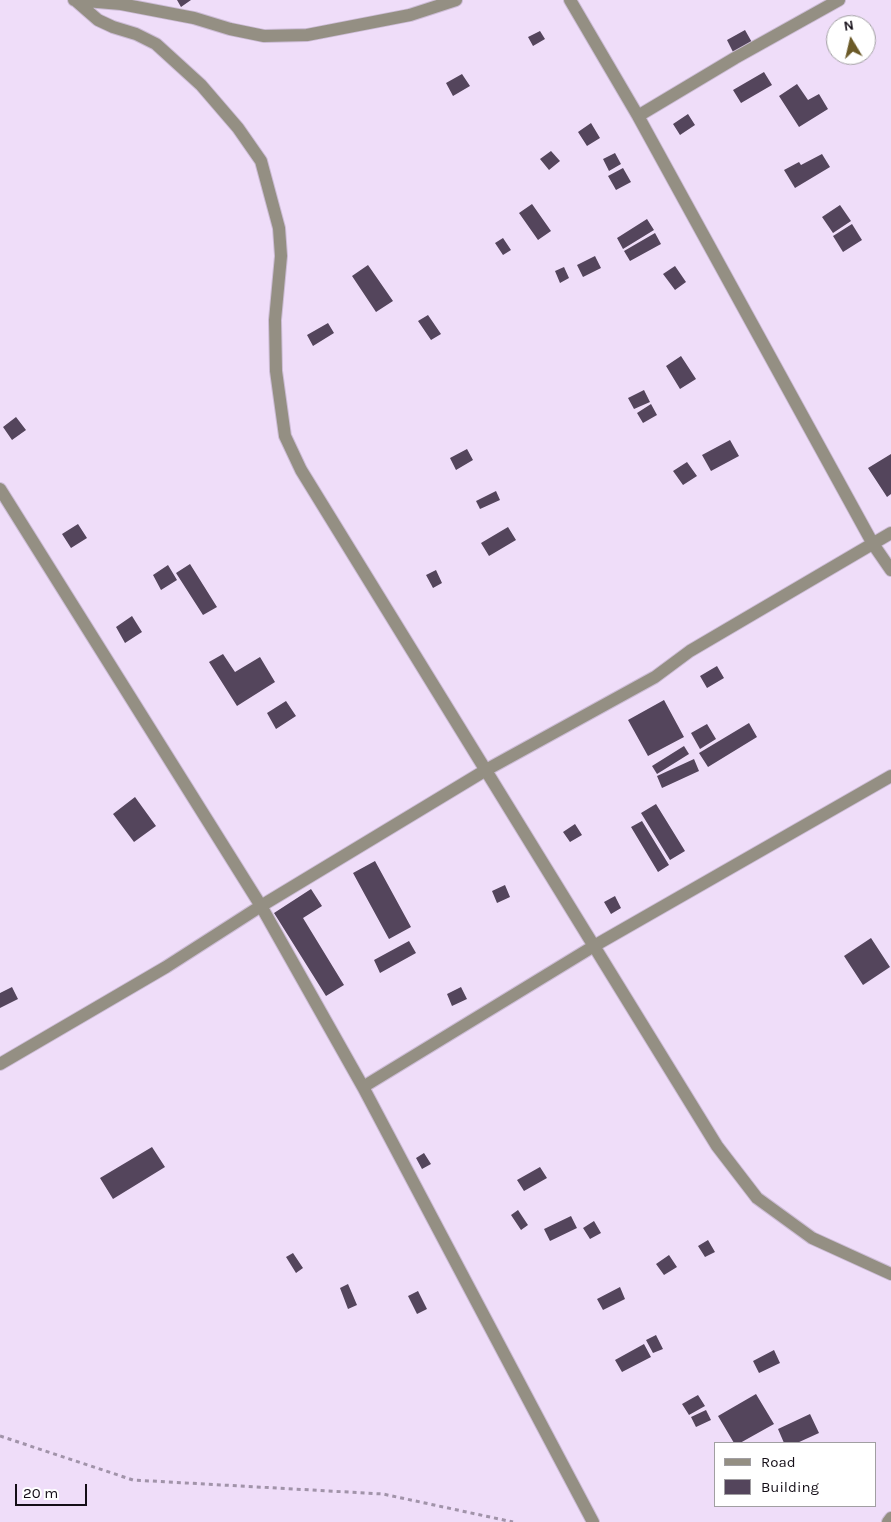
<!DOCTYPE html>
<html>
<head>
<meta charset="utf-8">
<style>
	body { margin:0 }
	#map { position:relative; width:891px; height:1522px; overflow:hidden; background:#efddf9; font-family:Karla,sans-serif }
	canvas { display:block }
	.legend { position:absolute; left:714px; top:1442px; width:162px; height:65px; box-sizing:border-box; background:#fff; border:1px solid #a19fa2; margin:0; padding:6px 9px; list-style:none; font-size:15px; color:#140e17 }
	.legend li { display:flex; align-items:center; gap:10px; height:25px }
	.legend b { width:25px; border:1px solid #a19fa2 }
	.north { position:absolute; left:826px; top:15px; width:50px; height:50px; box-sizing:border-box; background:#fff; border:1px solid #a19fa2; border-radius:50%; rotate:351deg; font-size:14px; font-weight:700; line-height:20px; text-align:center; color:#140e17 }
	.north::after { content:''; display:block; margin:auto; width:18px; height:22px; background:#6b5a28; clip-path:polygon(50% 0,100% 100%,50% 72%,0 100%) }
	.scale { position:absolute; left:15px; top:1484px; width:72px; height:22px; box-sizing:border-box; border:2px solid #140e17; border-top:0; padding-left:6px; font-size:15px; line-height:18px; white-space:nowrap; color:#140e17; -webkit-text-stroke:4px #fff; paint-order:stroke }
</style>
</head>
<body>
<div id="map">
<canvas width="891" height="1522"></canvas>
<ul class="legend">
<li><b style="height:6px;background:#948f83"></b>Road</li>
<li><b style="height:14px;background:#54455c"></b>Building</li>
</ul>
<div class="north">N</div>
<div class="scale">20 m</div>
</div>
<script>
const c = document.querySelector('canvas').getContext('2d');
c.lineJoin = 'round';
function fillPath(path, color) { c.fillStyle = color; c.fill(path, 'evenodd'); }
function trace(path, color, width, dash) { c.strokeStyle = color; c.lineWidth = width; c.lineCap = dash ? 'butt' : 'round'; c.setLineDash(dash || []); c.stroke(path); }
const building = new Path2D(`
	M177 0H191L181 7Z
	M745 30 754 46 735 56 727 40Z
	M540 31 545 39 533 46 528 37Z
	M836 41V55H845L836 59 829 45Z
	M764 72 772 85 741 103 733 90Z
	M462 74 470 86 453 96 446 83Z
	M797 84 808 100 819 94 828 109 799 127 779 96Z
	M688 114 695 125 680 135 673 124Z
	M591 123 600 138 587 146 578 132Z
	M551 151 560 161 549 170 540 159Z
	M615 153 621 164 609 171 603 159Z
	M822 154 830 167 795 188 784 170 799 162 801 165Z
	M623 168 631 182 616 190 608 176Z
	M532 204 551 231 538 240 519 213Z
	M840 205 851 221 833 233 822 217Z
	M647 219 654 230 623 249 617 238Z
	M852 224 862 240 843 252 833 236Z
	M655 233 661 244 630 261 624 251Z
	M503 238 511 250 503 255 495 243Z
	M595 256 601 268 583 277 577 265Z
	M368 265 393 301 376 312 352 276Z
	M675 266 686 282 675 290 663 274Z
	M564 267 569 278 560 283 555 271Z
	M428 315 441 334 431 340 418 321Z
	M328 323 334 333 313 346 307 335Z
	M681 356 696 379 680 389 666 366Z
	M644 390 650 402 634 409 628 398Z
	M651 404 657 415 643 423 637 413Z
	M16 417 26 430 12 440 3 427Z
	M730 440 739 456 711 471 702 455Z
	M467 449 473 460 456 470 450 458Z
	M891 454V494L887 497 868 468Z
	M687 462 697 476 683 485 673 471Z
	M496 491 500 500 480 509 476 501Z
	M78 524 87 538 71 548 62 534Z
	M508 527 516 540 489 556 481 543Z
	M190 564 217 607 203 615 176 573Z
	M168 565 177 580 161 590 153 575Z
	M436 570 442 583 433 588 426 575Z
	M132 616 142 632 125 643 116 627Z
	M223 654 235 672 260 657 275 682 237 706 209 662Z
	M717 666 724 678 707 688 700 676Z
	M664 700 684 737 648 756 628 720Z
	M286 701 296 716 276 729 267 713Z
	M749 723 757 737 708 767 699 753Z
	M707 724 716 739 700 749 691 733Z
	M684 746 689 754 657 774 652 766Z
	M694 759 699 771 662 788 657 776Z
	M135 797 156 826 134 842 113 814Z
	M656 804 685 851 670 860 641 813Z
	M642 821 669 865 658 872 631 827Z
	M575 824 582 835 570 842 563 832Z
	M375 861 411 927 389 939 353 873Z
	M505 885 510 897 497 903 492 891Z
	M311 889 322 906 303 918 344 985 326 996 274 913Z
	M615 896 621 908 611 914 604 902Z
	M871 938 890 967 863 985 844 956Z
	M409 941 416 953 380 973 374 960Z
	M12 987 18 999 0 1008V993Z
	M461 987 467 999 452 1006 447 994Z
	M152 1147 165 1167 113 1199 100 1178Z
	M424 1153 431 1164 422 1169 416 1158Z
	M540 1167 547 1178 524 1191 517 1180Z
	M518 1210 528 1225 521 1230 511 1215Z
	M571 1216 577 1228 550 1241 544 1229Z
	M594 1221 601 1233 590 1239 583 1228Z
	M708 1240 715 1252 705 1257 698 1246Z
	M293 1253 303 1268 296 1273 286 1257Z
	M669 1255 677 1267 664 1275 656 1264Z
	M348 1284 357 1305 348 1309 340 1288Z
	M620 1287 625 1299 603 1310 597 1299Z
	M418 1291 427 1309 417 1314 408 1296Z
	M656 1335 663 1349 653 1353 646 1340Z
	M644 1344 651 1357 622 1372 615 1360Z
	M774 1350 780 1363 759 1373 753 1361Z
	M756 1394 774 1424 740 1443H734L718 1416Z
	M698 1395 705 1406 689 1415 682 1404Z
	M706 1410 711 1420 696 1427 691 1417Z
	M810 1414 819 1433 797 1443H784L778 1429Z`);
const path = new Path2D(`
	M0 1436 133 1480 383 1494 513 1522`);
const minor = new Path2D(`
	M74 0 121 4 194 18 230 29 264 36 307 35 410 15 456 0
	M75 0 98 20 113 27 136 34 156 44 201 85 238 128 261 161 279 228 281 256 275 320 276 371 285 436 301 470 717 1146 757 1198 812 1238 891 1274
	M570 0 638 116 873 544 891 570
	M638 116 735 58 839 0
	M0 489 261 906 363 1087 593 1522
	M0 1064 166 967 261 906 486 770 655 677 690 651 891 533
	M363 1087 594 946 891 776
	M888 1522 891 1518`);
fillPath(building, '#54455c');
trace(minor, '#ccbcd5', 14);
trace(path, '#a193a9', 3, [4, 4]);
trace(minor, '#948f83', 12);
</script>
</body>
</html>
